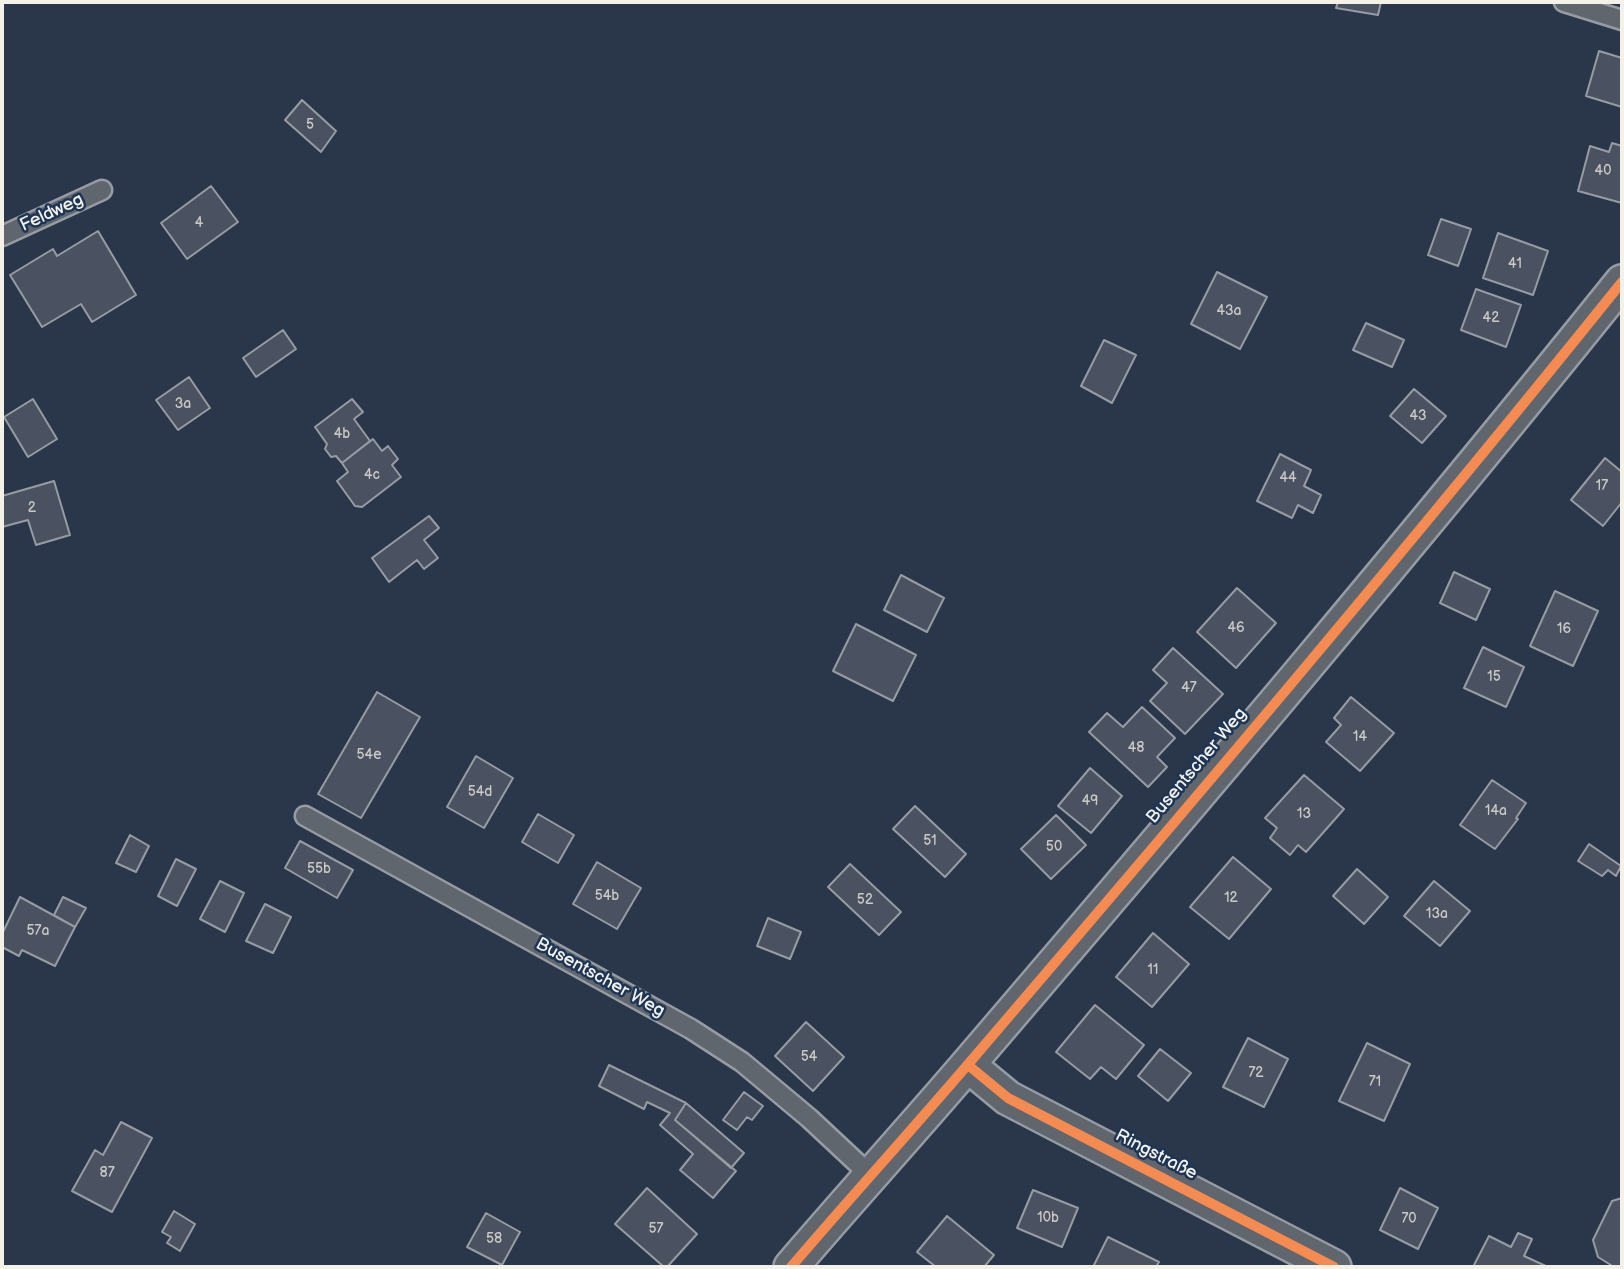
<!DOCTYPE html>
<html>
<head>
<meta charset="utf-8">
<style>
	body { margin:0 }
	#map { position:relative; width:1624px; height:1269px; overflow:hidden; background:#2a374a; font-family:"Balsamiq Sans",sans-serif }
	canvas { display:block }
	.frame { position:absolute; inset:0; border:4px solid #f4f1e8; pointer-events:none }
</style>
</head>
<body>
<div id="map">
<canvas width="1624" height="1269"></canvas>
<div class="frame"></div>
</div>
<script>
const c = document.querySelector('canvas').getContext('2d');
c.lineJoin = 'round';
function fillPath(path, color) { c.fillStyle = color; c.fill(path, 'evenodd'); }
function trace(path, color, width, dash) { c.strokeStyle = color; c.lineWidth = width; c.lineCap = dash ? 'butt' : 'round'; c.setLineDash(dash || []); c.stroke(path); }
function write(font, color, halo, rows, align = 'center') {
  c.font = font + ' "Balsamiq Sans",sans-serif'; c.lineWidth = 5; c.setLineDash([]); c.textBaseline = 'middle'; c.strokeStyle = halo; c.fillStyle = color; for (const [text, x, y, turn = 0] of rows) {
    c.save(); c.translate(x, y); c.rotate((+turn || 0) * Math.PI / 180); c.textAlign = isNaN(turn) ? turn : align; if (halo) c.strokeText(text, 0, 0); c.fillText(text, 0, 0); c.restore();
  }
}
const building = new Path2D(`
	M1338 2H1381L1378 15 1336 8Z
	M1599 51 1622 58V107L1586 96Z
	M302 100 336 131 321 152 285 120Z
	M1612 143 1622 146V203L1578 191 1590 146 1609 152Z
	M211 186 238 222 187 259 161 223Z
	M1441 219 1471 229 1458 266 1428 255Z
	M98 231 136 295 92 322 81 304 42 327 10 275 53 249 57 256Z
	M1498 233 1548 251 1533 295 1483 278Z
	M1217 272 1267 297 1240 349 1191 324Z
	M1476 289 1521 305 1506 347 1461 330Z
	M1366 323 1404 340 1392 367 1353 350Z
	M283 330 296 349 256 377 243 358Z
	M1104 340 1136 355 1112 403 1081 386Z
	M189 377 210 408 178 430 156 400Z
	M1414 389 1446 416 1422 443 1390 416Z
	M33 399 57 439 28 457 4 417Z
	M352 399 363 412 354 419 370 441 342 463 336 456 331 457 325 449 327 444 315 427Z
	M373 439 382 451 388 446 398 459 392 465 401 477 362 507 355 506 337 481 348 472 342 463Z
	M1280 454 1311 470 1304 486 1321 495 1313 513 1298 505 1292 518 1257 501Z
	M1605 458 1622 472V502L1603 526 1571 500Z
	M54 481 70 535 36 545 28 520 2 527V496Z
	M429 516 439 528 424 540 438 558 424 569 417 560 389 582 372 558Z
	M1454 572 1490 589 1476 620 1440 603Z
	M901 575 944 598 927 632 884 610Z
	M1237 588 1276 623 1236 668 1197 632Z
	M1555 591 1598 611 1573 666 1530 646Z
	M856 624 916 655 893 701 833 671Z
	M1483 647 1524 667 1506 707 1464 688Z
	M1173 648 1223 694 1185 734 1150 701 1167 683 1153 670Z
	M377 692 420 717 361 818 318 794Z
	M1351 697 1394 733 1360 771 1326 742 1341 725 1334 718Z
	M1142 707 1175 738 1157 757 1167 767 1148 787 1089 732 1107 713 1123 727Z
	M476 756 513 778 484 828 447 807Z
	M1090 768 1122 796 1091 833 1058 806Z
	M1304 775 1344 809 1306 852 1298 845 1290 855 1270 838 1277 828 1265 818Z
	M1492 780 1526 803 1516 818 1518 819 1495 849 1460 825Z
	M915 806 966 854 945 877 893 829Z
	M538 814 574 835 558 863 522 842Z
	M1056 815 1086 845 1051 879 1021 849Z
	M130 835 149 846 136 872 116 863Z
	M300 841 353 870 337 898 285 868Z
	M1589 844 1621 866 1616 876 1608 870 1602 876 1578 861Z
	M1233 857 1271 889 1229 939 1190 907Z
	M176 859 196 869 177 906 158 896Z
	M597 862 641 888 617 929 573 904Z
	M850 864 901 912 879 935 828 887Z
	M1357 869 1388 897 1364 924 1333 896Z
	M220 881 244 893 225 932 200 919Z
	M1434 881 1470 911 1440 946 1404 916Z
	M20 897 75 927 55 966 22 950 19 956 2 947V934Z
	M63 897 86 908 75 927 54 915Z
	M265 904 291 917 273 953 246 941Z
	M768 918 801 932 790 959 757 946Z
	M1153 933 1189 964 1152 1007 1116 977Z
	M1095 1005 1144 1045 1116 1079 1101 1067 1090 1079 1056 1052Z
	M806 1022 844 1057 813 1091 775 1056Z
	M1248 1038 1288 1059 1264 1107 1223 1087Z
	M1367 1043 1410 1064 1384 1121 1339 1101Z
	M1160 1049 1191 1073 1168 1101 1138 1076Z
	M609 1065 686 1103 675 1120 736 1171 713 1198 680 1170 693 1154 660 1125 670 1113 647 1102 644 1109 599 1086Z
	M744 1092 763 1106 752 1120 747 1117 737 1130 723 1120Z
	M686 1103 744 1153 731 1168 675 1120Z
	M121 1122 152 1138 112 1212 72 1191 95 1150 103 1155Z
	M647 1188 697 1234 667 1267H664L615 1224Z
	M1400 1188 1438 1208 1418 1249 1380 1230Z
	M1033 1190 1078 1208 1062 1247 1017 1228Z
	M1622 1198V1267H1614L1598 1257 1593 1240 1612 1201Z
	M174 1211 195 1224 180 1251 167 1243 171 1237 162 1232Z
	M486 1213 520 1232 502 1265 467 1247Z
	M947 1216 994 1255 984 1267H936L917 1252Z
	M1518 1233 1532 1239 1524 1256 1548 1267H1473L1489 1236 1511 1247Z
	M1108 1237 1159 1262 1156 1267H1093Z`);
const lane = new Path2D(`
	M1564 2 1622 20
	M2 236 102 190
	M305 816 691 1029 742 1062 809 1118 870 1175`);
const street = new Path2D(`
	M968 1065 1008 1098 1334 1267
	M791 1267C850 1198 911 1131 970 1062 1190 805 1410 546 1622 282`);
const cycleway = new Path2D(`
	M968 1065 1008 1098 1334 1267
	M791 1267C850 1198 911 1131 970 1062 1190 805 1410 546 1622 282`);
const numberNames = [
	["5",310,125],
	["40",1603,171],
	["4",199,223],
	["41",1515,264],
	["43a",1229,311],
	["42",1491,318],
	["3a",183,404],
	["43",1418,416],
	["4b",342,434],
	["4c",372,475],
	["44",1288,478],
	["17",1602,486],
	["2",32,508],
	["46",1236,628],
	["16",1564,629],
	["15",1494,677],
	["47",1189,688],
	["14",1360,737],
	["48",1136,748],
	["54e",369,755],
	["54d",480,792],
	["49",1090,801],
	["14a",1496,811],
	["13",1304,814],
	["51",930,841],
	["50",1054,847],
	["55b",319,869],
	["54b",607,896],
	["12",1231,898],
	["52",865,900],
	["13a",1437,914],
	["57a",38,931],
	["11",1153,970],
	["54",809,1057],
	["72",1256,1073],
	["71",1375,1082],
	["87",107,1173],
	["10b",1048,1218],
	["70",1409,1219],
	["57",656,1229],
	["58",494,1239]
];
const streetNames = [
	["Feldweg",52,213,-25],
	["Busentscher Weg",1197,766,-50],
	["Busentscher Weg",600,978,29],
	["Ringstraße",1156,1155,27]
];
fillPath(building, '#4a5161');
trace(building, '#979ca3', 2);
trace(lane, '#979ca3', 23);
trace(street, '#979ca3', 38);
trace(lane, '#60666e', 18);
trace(street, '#60666e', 33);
trace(cycleway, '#f68b52', 10);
write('14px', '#cac9c6', null, numberNames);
write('18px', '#f4f1e8', '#1d3557', streetNames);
</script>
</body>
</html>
